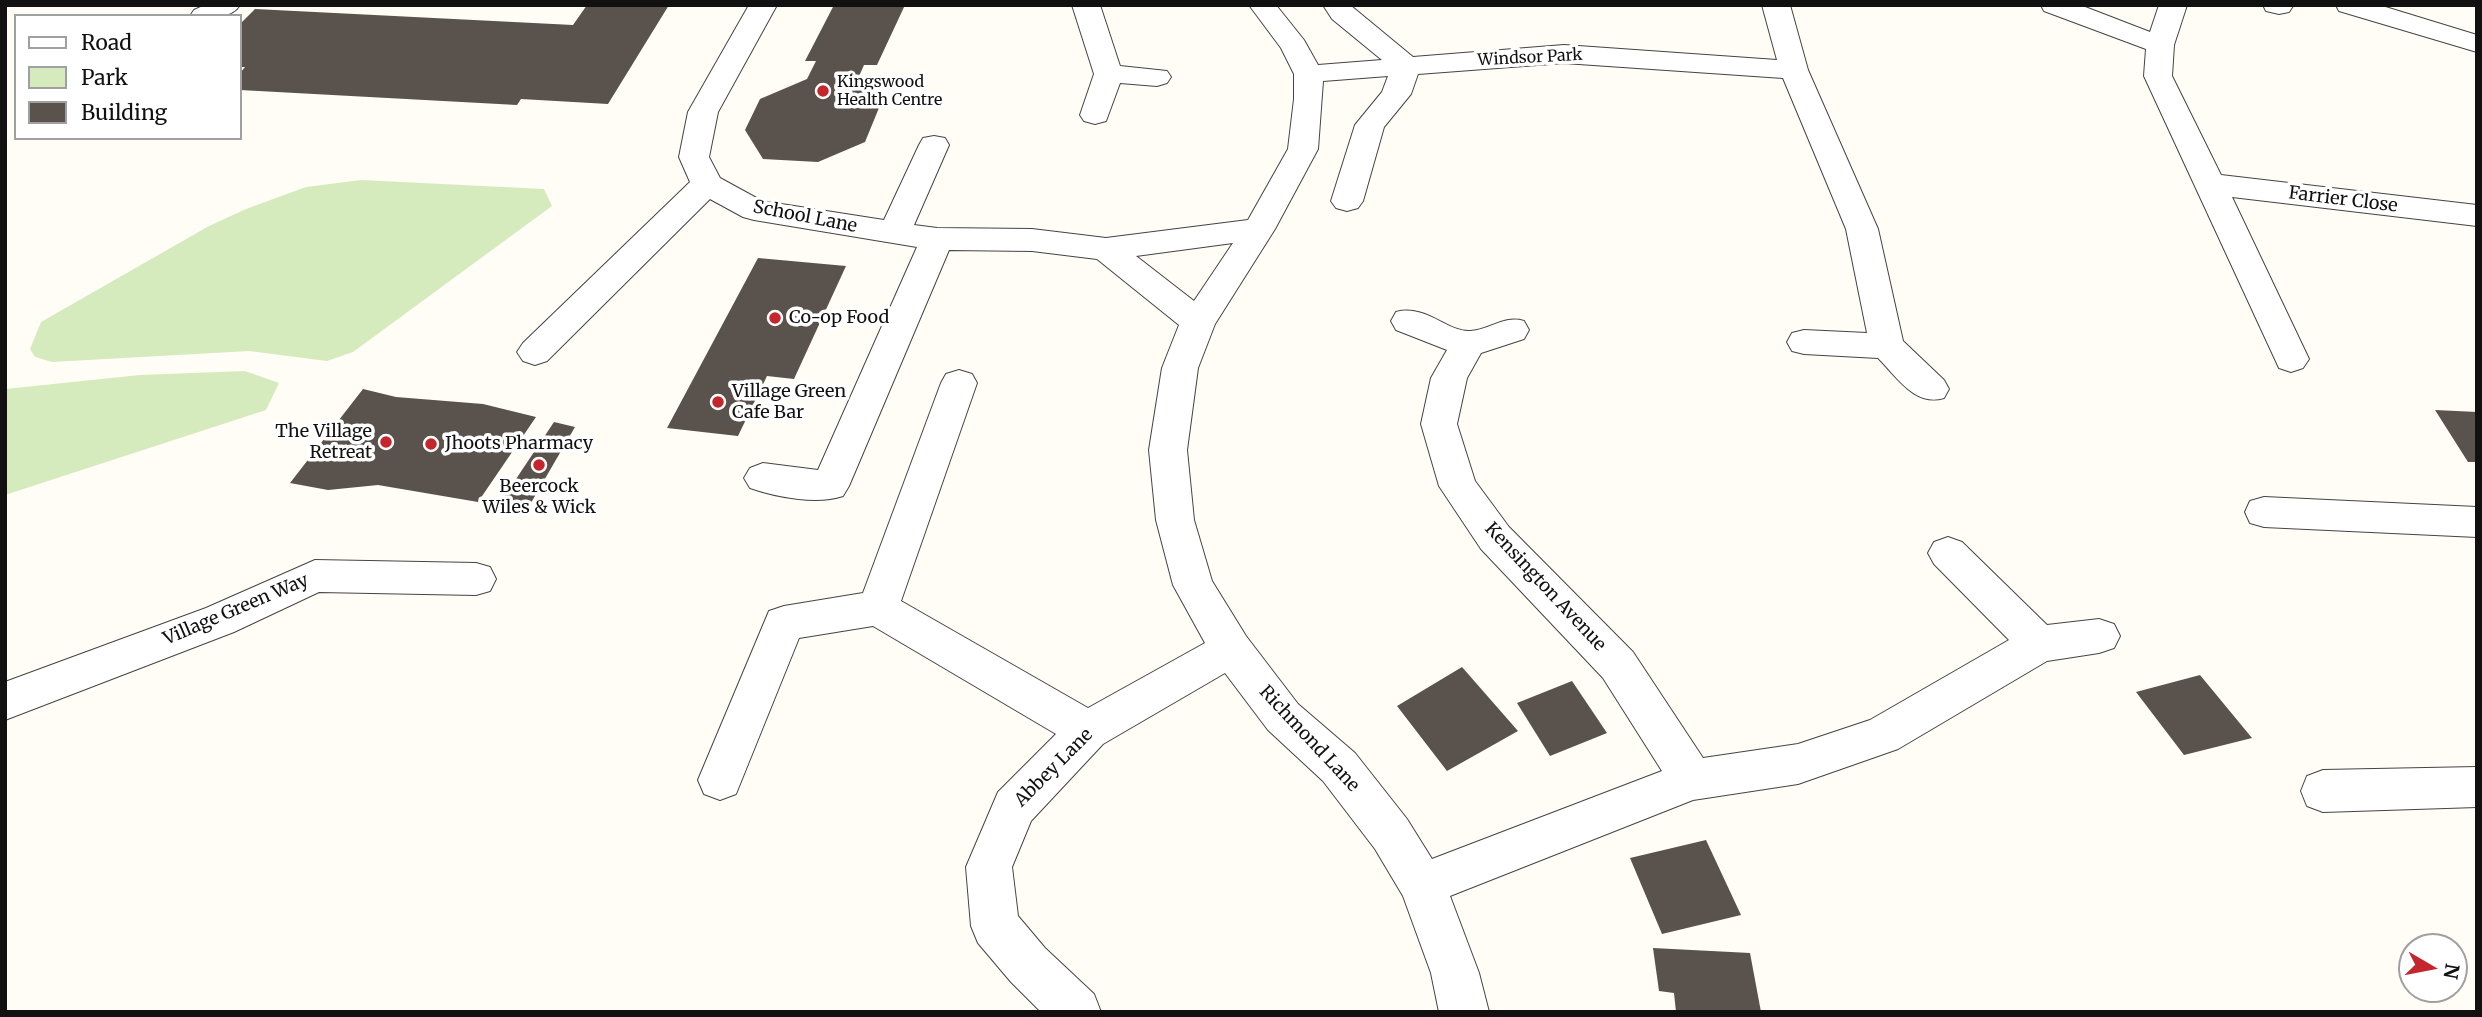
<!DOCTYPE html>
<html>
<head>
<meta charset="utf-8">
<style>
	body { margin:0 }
	#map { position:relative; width:2482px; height:1017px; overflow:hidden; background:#fffdf5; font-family:Merriweather,serif }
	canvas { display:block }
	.frame { position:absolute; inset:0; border:7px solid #111; pointer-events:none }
	.legend { position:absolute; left:14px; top:14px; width:228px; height:126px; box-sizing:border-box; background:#fff; border:2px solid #a0a0a0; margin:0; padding:9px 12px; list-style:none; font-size:21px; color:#111 }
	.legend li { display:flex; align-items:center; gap:14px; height:35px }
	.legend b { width:35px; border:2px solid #a0a0a0 }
	.north { position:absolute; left:2398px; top:933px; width:70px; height:70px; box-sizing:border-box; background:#fff; border:2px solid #a0a0a0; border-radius:50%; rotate:100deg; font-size:19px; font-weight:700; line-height:28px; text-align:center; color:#111 }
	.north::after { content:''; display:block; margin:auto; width:24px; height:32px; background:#c4262e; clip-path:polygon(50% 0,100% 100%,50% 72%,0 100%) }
</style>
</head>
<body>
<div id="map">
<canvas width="2482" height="1017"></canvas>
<div class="frame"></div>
<ul class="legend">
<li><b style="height:9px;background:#fff"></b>Road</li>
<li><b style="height:19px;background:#d5ebbd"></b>Park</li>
<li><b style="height:19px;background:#5a524d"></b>Building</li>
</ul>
<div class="north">N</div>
</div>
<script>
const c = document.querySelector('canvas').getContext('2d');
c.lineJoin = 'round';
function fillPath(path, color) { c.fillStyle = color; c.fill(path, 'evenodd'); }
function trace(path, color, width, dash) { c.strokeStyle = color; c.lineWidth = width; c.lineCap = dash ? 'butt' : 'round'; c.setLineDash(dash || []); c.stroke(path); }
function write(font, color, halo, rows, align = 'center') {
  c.font = font + ' Merriweather,serif'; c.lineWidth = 7; c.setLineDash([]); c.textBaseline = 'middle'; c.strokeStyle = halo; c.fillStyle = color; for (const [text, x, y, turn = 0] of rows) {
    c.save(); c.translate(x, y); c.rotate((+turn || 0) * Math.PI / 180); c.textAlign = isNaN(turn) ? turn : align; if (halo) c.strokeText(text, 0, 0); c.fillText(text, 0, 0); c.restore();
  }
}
const green = new Path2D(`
	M361 180 544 189 552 206 353 352 327 361 249 351 52 362 35 357 30 349 41 322 209 226 246 209 306 187Z
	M245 371 279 383 266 410 5 495V389L140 375Z`);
const building = new Path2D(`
	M587 5H669L608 104 521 99 517 105 240 90V73L245 67H240V24L255 9 573 25Z
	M834 5H905L877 65H864L856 83 881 103 865 142 818 162 763 159 745 130 760 99 807 79 816 61H805Z
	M758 258 846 266 794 379 767 376 738 436 667 428Z
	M363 389 396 397 483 404 536 417 478 502 378 485 328 490 290 483Z
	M2435 410 2477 412V462H2468Z
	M554 422 575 427 528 508 500 503Z
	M1462 667 1518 731 1447 771 1397 706Z
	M2200 675 2252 738 2184 755 2136 692Z
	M1572 681 1607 733 1550 756 1517 703Z
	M1706 840 1741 915 1662 934 1630 858Z
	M1653 948 1750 953 1761 1012H1676L1674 993 1659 991Z`);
const minor = new Path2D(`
	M205 5H240C230 21 207 16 190 16L194 10Z
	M749 5H777L718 112 709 157 720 178 762 201 884 220 919 145 923 138 934 136 945 138 949 145 914 225 937 228 1032 229 1106 238 1248 220 1288 149 1294 99V74L1281 48 1249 5H1276L1304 40 1318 65 1382 60 1332 19 1323 5H1350L1413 57 1564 45 1777 60 1762 5H1790L1808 70 1878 229 1903 341 1944 380 1949 389 1944 398C1915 407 1897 377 1878 358L1804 354 1792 351 1787 342 1792 333 1804 330 1867 333 1846 229 1783 78 1564 63 1418 74 1411 94 1384 127 1363 201 1358 208 1347 211 1336 208 1331 201 1355 125 1382 92 1388 76 1323 81 1318 149 1275 229 1215 324 1198 368 1187 450 1194 520 1212 581 1246 636 1298 704 1355 753 1407 819 1432 859 1662 771 1603 678 1481 549 1439 486 1421 424 1431 378 1447 350 1396 330 1391 321 1396 312C1426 304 1447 332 1470 331 1490 330 1503 315 1524 321L1529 330 1524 339 1481 353 1467 378 1457 424 1475 481 1509 527 1633 652 1703 758 1798 744 1870 720 2009 640 1934 564 1928 553 1934 542 1948 537 1962 542 2047 625 2099 619 2114 624 2120 636 2114 648 2099 653 2047 661 1898 749 1798 784 1693 800 1450 896 1479 973 1489 1012H1439L1431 973 1403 896 1375 849 1323 781 1268 730 1225 673 1103 744 1031 821 1012 867 1018 916 1045 948 1094 994 1101 1012H1041L1011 982 978 943 971 926 966 867 998 792 1056 734 873 626 799 638 736 794 720 800 704 794 698 780 769 611 784 606 863 593 941 383 946 374 959 370 972 374 977 383 901 601 1088 708 1205 643 1173 585 1156 520 1149 450 1162 368 1179 325 1097 259 1032 251 949 250 849 486 843 496C817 505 776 497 750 488L744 478 750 468 763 463 818 470 917 247 754 220 743 217 710 199 547 361 535 365 523 361 517 352 523 343 690 182 679 157 688 112ZM1233 243 1194 301 1136 256Z
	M1072 5H1100L1120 66 1167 71 1171 77 1167 83 1157 86 1120 83 1106 121 1095 124 1084 121 1080 115 1094 74Z
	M2041 5H2080L2150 32 2159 5H2187L2174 45 2172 76 2221 175 2477 205V226L2232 197 2309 359 2303 368 2291 372 2279 368 2144 76 2146 49 2044 11Z
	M2263 5H2292L2293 6 2289 12 2279 14 2266 11Z
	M2336 5H2379L2477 35V52L2339 11Z
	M2264 497 2477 507V537L2264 527 2250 523 2245 512 2250 501Z
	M315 560 476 563 490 567 496 579 490 591 476 595 319 592 234 632 5 720V682L206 608Z
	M2477 767V807L2323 812 2307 806 2301 791 2307 776 2323 770Z`);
const markers = [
	[823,91,7,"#c4262e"],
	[775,318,7,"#c4262e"],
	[718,402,7,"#c4262e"],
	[386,442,7,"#c4262e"],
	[431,444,7,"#c4262e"],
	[539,465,7,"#c4262e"]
];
const farStreetnames = [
	["Windsor Park",1530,58,-3]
];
const farPoinames = [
	["Kingswood",837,82],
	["Health Centre",837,100]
];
const streetNames = [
	["Farrier Close",2343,200,7],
	["School Lane",805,217,11],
	["Kensington Avenue",1545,587,47],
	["Village Green Way",236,610,-23],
	["Richmond Lane",1309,739,47],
	["Abbey Lane",1054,768,-45]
];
const poiNames = [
	["Co-op Food",789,318],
	["Village Green",732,392],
	["Cafe Bar",732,413],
	["The Village",372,432,"right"],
	["Retreat",372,453,"right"],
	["Jhoots Pharmacy",445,444],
	["Beercock",539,487,"center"],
	["Wiles & Wick",539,508,"center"]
];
fillPath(green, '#d5ebbd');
fillPath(building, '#5a524d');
trace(minor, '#444', 2);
fillPath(minor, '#fff');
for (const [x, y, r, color] of markers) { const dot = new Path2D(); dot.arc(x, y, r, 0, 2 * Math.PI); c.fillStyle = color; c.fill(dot); trace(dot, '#fff', 2.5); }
write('16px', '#111', '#fff', farStreetnames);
write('16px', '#111', '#fff', farPoinames, 'left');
write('18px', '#111', '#fff', streetNames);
write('18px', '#111', '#fff', poiNames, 'left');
</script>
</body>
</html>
